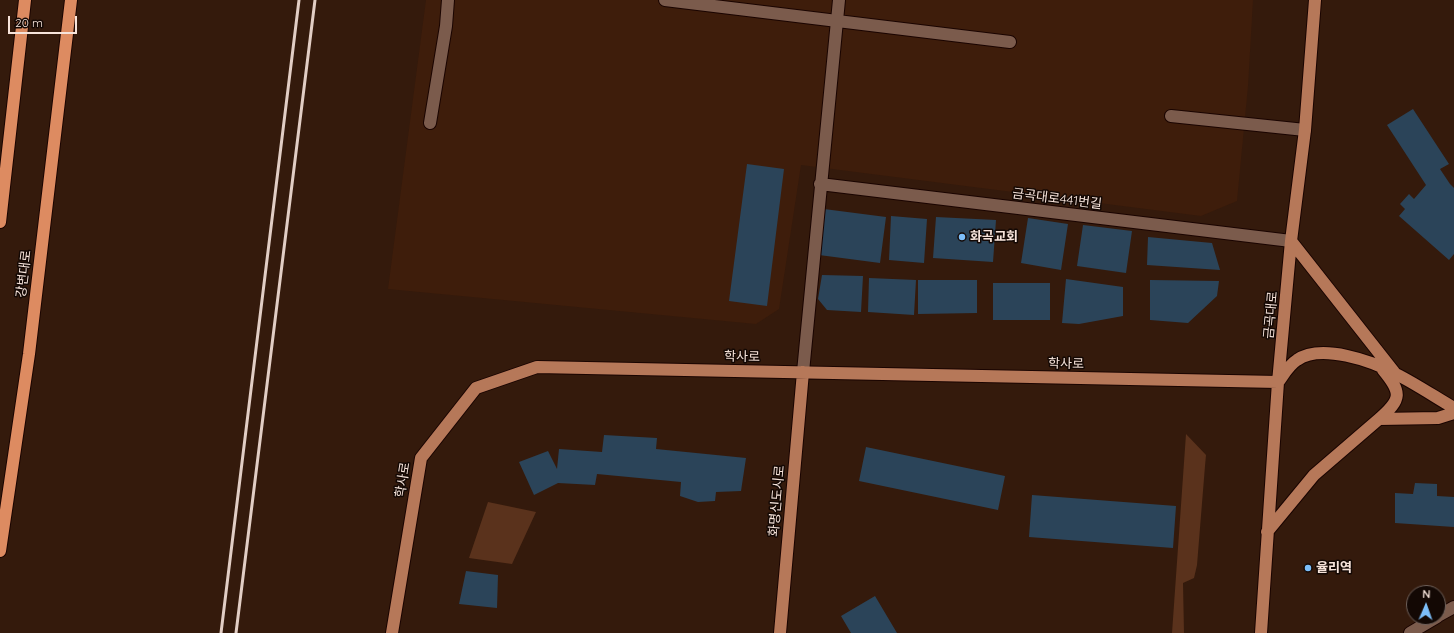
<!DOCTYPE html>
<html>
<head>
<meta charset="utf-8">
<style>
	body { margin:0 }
	#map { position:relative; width:1454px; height:633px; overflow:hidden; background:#341a0c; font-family:Quicksand,sans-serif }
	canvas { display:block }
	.north { position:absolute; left:1406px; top:585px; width:40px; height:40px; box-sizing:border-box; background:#130804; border:1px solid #6e605a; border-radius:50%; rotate:2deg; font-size:11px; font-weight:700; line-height:16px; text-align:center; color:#f7e4db }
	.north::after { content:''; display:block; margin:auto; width:14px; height:18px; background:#7cbef9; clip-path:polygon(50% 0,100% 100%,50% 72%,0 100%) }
	.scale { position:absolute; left:8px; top:16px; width:69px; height:18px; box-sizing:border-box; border:2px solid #f7e4db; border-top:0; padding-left:5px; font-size:12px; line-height:14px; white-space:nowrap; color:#f7e4db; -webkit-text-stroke:3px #130804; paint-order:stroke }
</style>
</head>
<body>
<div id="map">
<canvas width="1454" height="633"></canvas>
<div class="north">N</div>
<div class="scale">20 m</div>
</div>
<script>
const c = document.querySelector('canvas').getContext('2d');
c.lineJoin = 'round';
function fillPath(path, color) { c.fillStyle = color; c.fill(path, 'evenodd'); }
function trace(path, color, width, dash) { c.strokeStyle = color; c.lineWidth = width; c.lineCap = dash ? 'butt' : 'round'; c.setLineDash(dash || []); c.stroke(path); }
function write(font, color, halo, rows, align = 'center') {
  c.font = font + ' Quicksand,"Noto Sans KR",sans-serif'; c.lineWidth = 3; c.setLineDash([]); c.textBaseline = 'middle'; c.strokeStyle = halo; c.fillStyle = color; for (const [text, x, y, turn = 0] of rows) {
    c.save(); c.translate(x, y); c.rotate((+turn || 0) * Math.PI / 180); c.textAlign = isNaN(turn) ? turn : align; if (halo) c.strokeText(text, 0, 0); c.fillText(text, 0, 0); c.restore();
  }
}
const built = new Path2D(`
	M426 0H1253L1248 86 1237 201 1201 216 801 165 779 309 756 324 388 289Z`);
const green = new Path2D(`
	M1186 434 1206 455 1205 466 1197 565 1194 578 1183 583 1184 633H1172Z
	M488 502 536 512 512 564 469 558Z`);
const building = new Path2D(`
	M1413 109 1449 164 1440 169 1450 184 1454 188V254L1449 260 1399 216 1405 209 1400 204 1409 194 1414 199 1426 185 1387 125Z
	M747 164 784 169 767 306 729 301Z
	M824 209 886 217 880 263 819 255Z
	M891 216 927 219 924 263 889 260Z
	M936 217 996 220 993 262 933 258Z
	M1028 218 1068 224 1061 270 1021 263Z
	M1083 225 1132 231 1126 273 1077 266Z
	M1148 237 1212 243 1220 270 1147 265Z
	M822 275 863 276 861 312 827 310 818 299Z
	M869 278 916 280 914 315 868 312Z
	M1066 279 1123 287V316L1079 324 1062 323Z
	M918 280H977V313L918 314Z
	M1150 280 1219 281 1217 296 1188 323 1150 320Z
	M993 283H1050V320H993Z
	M604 435 657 438 656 449 746 458 741 491 716 492 715 501 698 502 680 496 681 482 597 474 595 485 558 483 534 495 519 462 548 451 557 469 559 449 602 452Z
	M866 447 1005 476 998 510 859 481Z
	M1415 483 1437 484V496L1454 497V527L1395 523V493L1413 494Z
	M1032 495 1176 506 1173 548 1029 537Z
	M466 571 498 575 497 608 459 604Z
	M875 596 897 633H851L841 616Z`);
const minor = new Path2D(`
	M665 0 1010 42
	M1171 116 1305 130
	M430 123 446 26 448 0
	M820 184 1291 241
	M803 372 839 0
	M1438 616 1454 607
	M1410 633 1437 617`);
const major = new Path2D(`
	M1291 241 1394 372
	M1279 381C1284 374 1289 365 1297 360 1321 343 1372 361 1396 374 1416 384 1435 397 1454 408
	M1379 419C1402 399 1402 393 1383 370
	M1267 532 1314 475 1379 419 1438 418 1454 413
	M392 633 421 458 476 388 537 367 1278 382
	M780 633 803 372
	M1261 633 1278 382 1291 241 1305 130 1315 0`);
const highway = new Path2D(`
	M0 222 25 0
	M0 551 29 354 71 0`);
const rail = new Path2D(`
	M221 633 299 0
	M236 633 315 0`);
const markers = [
	[962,237,4,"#7cbef9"],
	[1308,568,4,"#7cbef9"]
];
const streetNames = [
	["금곡대로441번길",1057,199,7],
	["강변대로",24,274,-83],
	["금곡대로",1271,315,-85],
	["학사로",742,357,1],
	["학사로",1066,364,1],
	["학사로",403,480,-81],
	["화명신도시로",777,501,-85]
];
const poiNames = [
	["화곡교회",970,237],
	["율리역",1316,568]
];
fillPath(built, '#3e1d0b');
fillPath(green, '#5a321c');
fillPath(building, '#2b4459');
trace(minor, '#1a0400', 14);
trace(major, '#1a0400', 14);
trace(highway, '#1a0400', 14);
trace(minor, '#7b5b4c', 12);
trace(major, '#b67859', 12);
trace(highway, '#dd8b61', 12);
trace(rail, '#e2cec5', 3);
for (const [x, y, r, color] of markers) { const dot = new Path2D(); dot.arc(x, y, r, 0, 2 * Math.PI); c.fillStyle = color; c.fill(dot); trace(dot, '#130804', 1.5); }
write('13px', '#f7e4db', '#130804', streetNames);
write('bold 13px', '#f7e4db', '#130804', poiNames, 'left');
</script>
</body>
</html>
